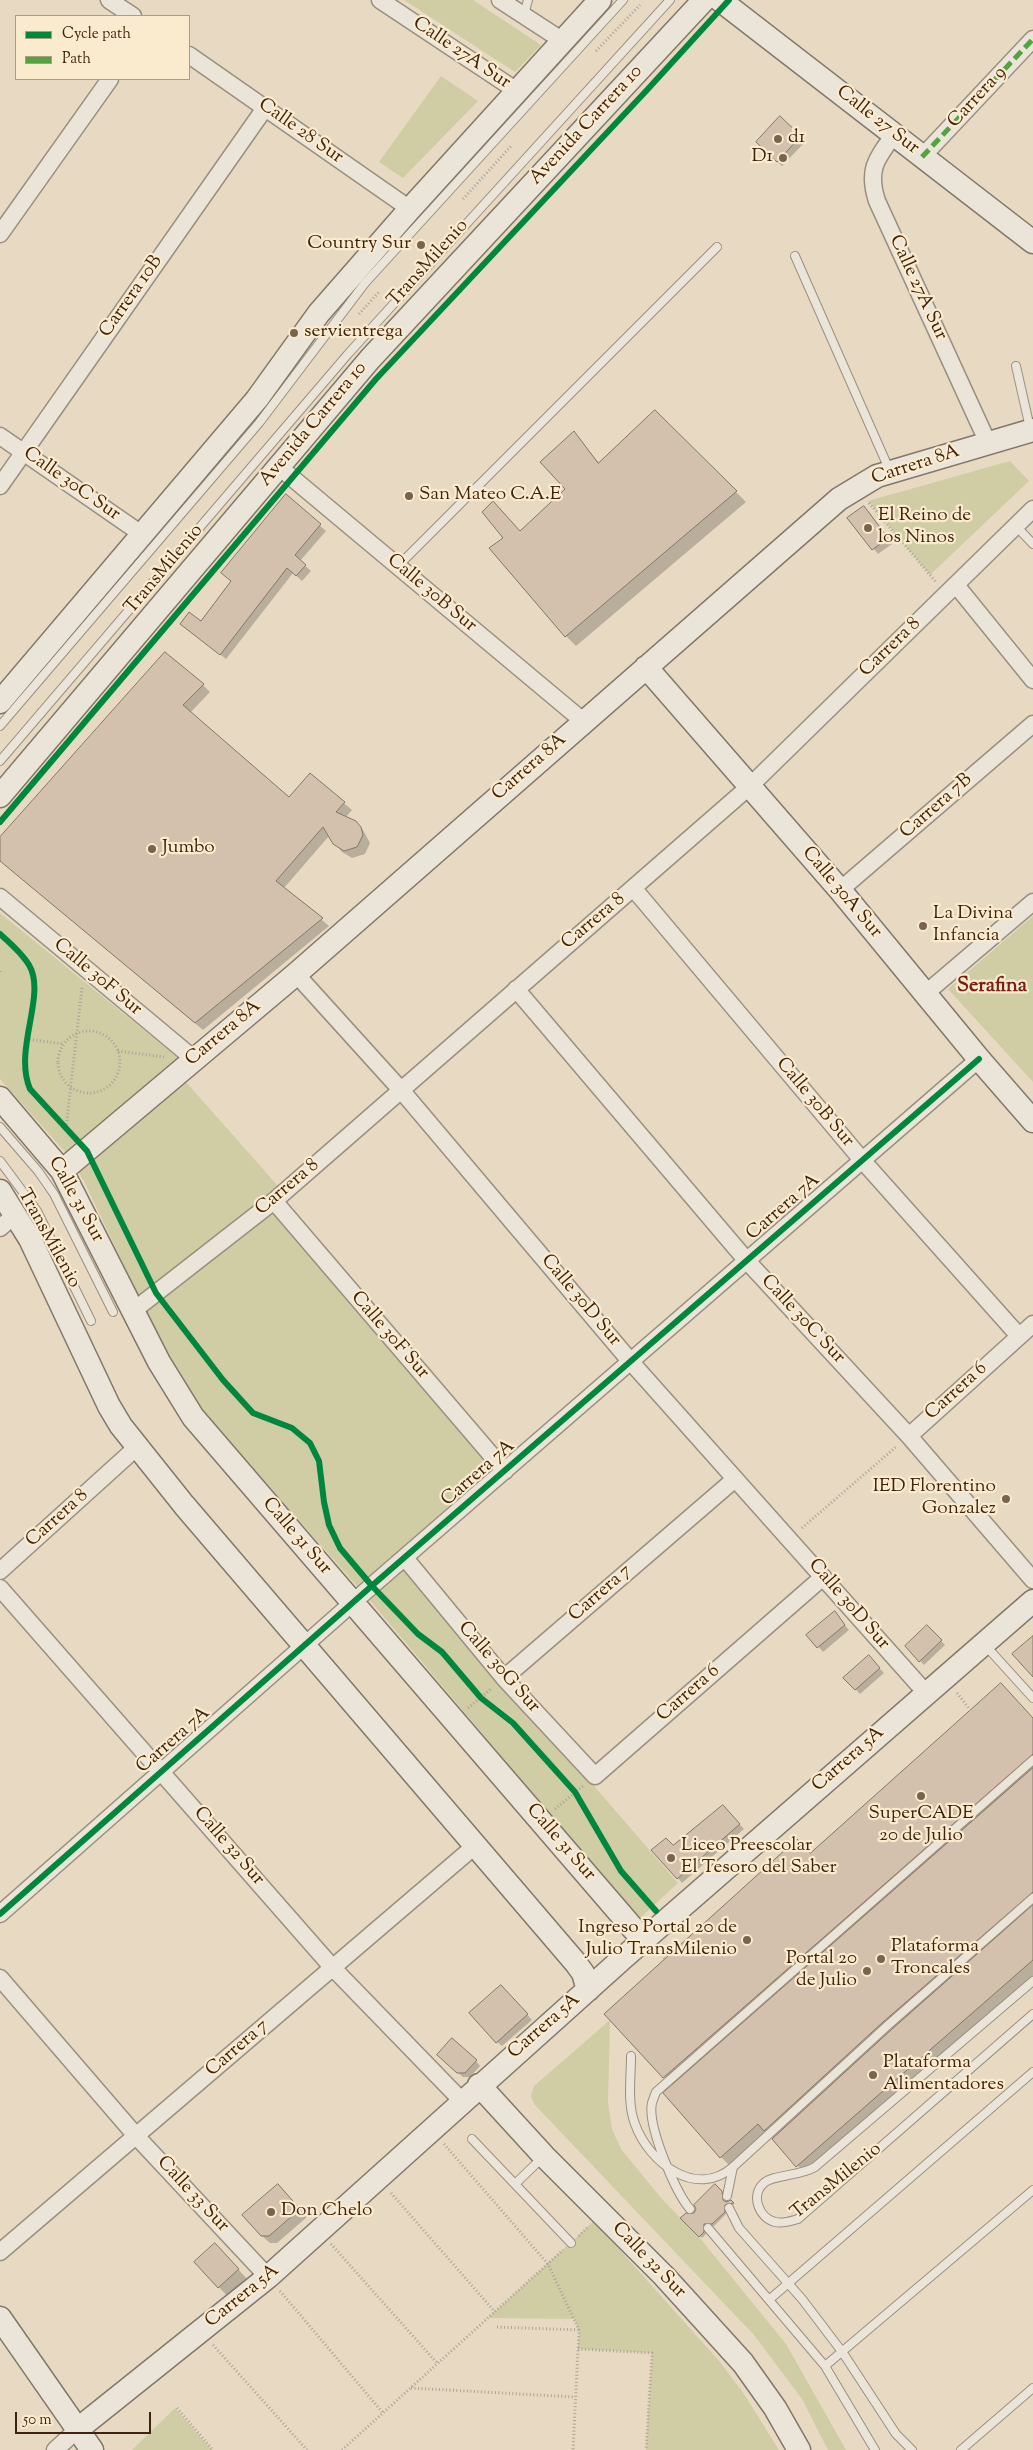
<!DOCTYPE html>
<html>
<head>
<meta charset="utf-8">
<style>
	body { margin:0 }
	#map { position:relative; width:1033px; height:2450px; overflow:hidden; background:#e8dac2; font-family:"Sorts Mill Goudy",serif }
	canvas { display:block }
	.legend { position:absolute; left:15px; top:15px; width:175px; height:65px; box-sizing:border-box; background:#faeace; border:1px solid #af9b82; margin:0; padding:6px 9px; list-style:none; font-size:15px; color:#3e240f }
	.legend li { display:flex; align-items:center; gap:10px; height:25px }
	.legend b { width:25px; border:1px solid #af9b82 }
	.scale { position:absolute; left:15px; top:2412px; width:136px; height:22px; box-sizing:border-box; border:2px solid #3e240f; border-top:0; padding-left:6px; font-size:15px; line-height:18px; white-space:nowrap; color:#3e240f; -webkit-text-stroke:4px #faeace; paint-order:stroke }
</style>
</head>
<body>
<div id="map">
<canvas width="1033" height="2450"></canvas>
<ul class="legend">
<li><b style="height:6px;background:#00873e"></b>Cycle path</li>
<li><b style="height:6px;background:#54a33f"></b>Path</li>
</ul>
<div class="scale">50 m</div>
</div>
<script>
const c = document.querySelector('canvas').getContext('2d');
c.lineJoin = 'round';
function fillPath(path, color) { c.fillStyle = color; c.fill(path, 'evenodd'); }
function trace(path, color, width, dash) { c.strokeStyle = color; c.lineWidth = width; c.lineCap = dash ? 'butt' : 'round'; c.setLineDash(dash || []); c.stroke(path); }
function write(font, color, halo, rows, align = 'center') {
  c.font = font + ' "Sorts Mill Goudy",serif'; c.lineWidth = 4.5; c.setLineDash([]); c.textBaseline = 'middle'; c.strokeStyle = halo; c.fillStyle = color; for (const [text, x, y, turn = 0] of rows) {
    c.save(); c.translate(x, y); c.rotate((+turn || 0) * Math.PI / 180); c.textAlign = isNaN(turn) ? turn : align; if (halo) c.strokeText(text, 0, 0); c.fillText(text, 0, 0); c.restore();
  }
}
const green = new Path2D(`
	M404 0H473L541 45 515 72Z
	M441 76 478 101 403 178 379 162Z
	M1010 461 1029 481 930 575 868 501Z
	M0 913 178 1058 171 1065 278 1186 264 1199 495 1465 394 1555 678 1883 639 1919 378 1610 204 1412 181 1381 154 1329 84 1181 67 1154 0 1079Z
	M1033 916V1082L948 989Z
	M610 2020 608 2102 612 2129 621 2149 662 2199 699 2237 786 2344 846 2450H828L802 2399 754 2335 534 2104 531 2096 534 2086Z
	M594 2221 720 2362 744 2394 779 2450H646L652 2353 578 2349 579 2330 574 2319 488 2318Z
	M175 2408 212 2450H132Z`);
const shadow = new Path2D(`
	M780 118 805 142 782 166 757 142Z
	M655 412 746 502 576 646 566 636 520 532 567 489 574 433 599 463Z
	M286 496 326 531 300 561 311 571 302 581 293 573 226 659 181 624 201 622 232 581Z
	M869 512 892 544 878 554 849 518Z
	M203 685 210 692 190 713 289 799 310 774 352 810 345 818 355 822 363 830 370 843 365 854 352 858 342 852 329 836 284 888 329 926 203 1030 0 860V839Z
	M839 1618 849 1630 823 1652 808 1635Z
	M927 1626 945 1645 924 1665 906 1646Z
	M869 1657 884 1673 860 1694 845 1678Z
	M1033 1719V1978L807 2176 769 2133 731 2167 721 2157 673 2086 606 2014 810 1854Z
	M727 1811 744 1829 682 1883 678 1878 673 1847Z
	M506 1991 532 2020 502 2046 497 2042Z
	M443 2059 476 2061 480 2066 470 2077H463Z
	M715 2186 724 2194V2202L731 2201 734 2205 726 2206V2214L714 2226H706V2234L702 2238 682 2218 694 2215Z
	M285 2193 307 2217 277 2243H270L262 2236Z
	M225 2255 248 2280 229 2298 196 2262Z`);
const building = new Path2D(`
	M780 116 801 136 777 162 756 142Z
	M655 410 737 491 565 637 489 548 503 538 482 512 493 501 520 531 565 489 540 462 574 431 598 463Z
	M286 494 321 524 295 555 306 565 296 576 287 568 220 655 180 624 189 612 201 621 231 581 221 573Z
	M864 506 888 538 872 550 847 518Z
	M165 652 204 684 183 705 289 797 310 773 345 802 336 812 356 821 361 827 363 835 357 847 344 851 333 844 323 827 276 881 323 918 195 1023 0 861V837Z
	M835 1611 845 1625 817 1648 806 1635Z
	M927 1625 942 1640 919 1662 905 1646Z
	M1033 1636V1677L1012 1654Z
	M869 1655 880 1668 855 1690 843 1678Z
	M1001 1683 1033 1718V1754L663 2078 604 2014 797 1839 810 1853Z
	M1033 1768V1892L883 2022 764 2131 758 2124 720 2158 663 2093Z
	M723 1805 740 1824 677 1879 651 1850 666 1838 673 1845Z
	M1033 1905V1960L796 2167 772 2139 891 2030Z
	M501 1985 528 2014 496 2043 469 2013Z
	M452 2038 477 2060 465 2073H457L437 2055Z
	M278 2184 300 2209 269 2236H261L242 2215Z
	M715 2184 722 2191 723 2200 726 2202 731 2200 734 2203 725 2205V2212L712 2224H704V2232L699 2237 680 2218 686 2213H694L696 2209 694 2205Z
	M215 2243 239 2269 218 2288 194 2262Z`);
const path = new Path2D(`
	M596 51 640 5
	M463 199 512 145
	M359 314 379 292
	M869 503 936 582
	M0 971V974
	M58 1062a31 31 0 1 1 62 0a31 31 0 1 1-62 0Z
	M26 1039 64 1044
	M118 1051 164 1057
	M66 1128 82 987
	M802 1528 897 1446
	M957 1693 971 1711
	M468 1708 492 1688
	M555 1809 583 1786
	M660 1952 665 1959
	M444 2144 548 2264 579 2330 573 2450
	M391 2193 495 2312
	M579 2236 589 2226
	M331 2244 437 2363
	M280 2291 383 2413
	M497 2327 579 2330
	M213 2345 307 2450
	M578 2349 652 2353 646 2450
	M411 2388 575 2397
	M177 2408 213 2450
	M342 2450 563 2250`);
const lane = new Path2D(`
	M524 15 528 0
	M795 256 889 469
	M1016 366 1030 428
	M1016 526 1033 544
	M398 566 717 247
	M0 726 259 423 365 283 623 0
	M0 761 348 354 670 0
	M0 1127 38 1171 54 1194 113 1312
	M0 1161 37 1211 91 1321
	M985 1645 1033 1698
	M1033 1981 815 2167C800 2176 772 2175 764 2183 750 2195 759 2218 775 2222 783 2224 791 2221 798 2219L1033 2014
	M631 2056C631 2078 627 2103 635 2124 649 2163 696 2199 733 2167L887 2026 1033 1898
	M472 2139 571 2243
	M515 2184 543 2157
	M727 2196 733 2167
	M729 2208 739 2228 802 2299 843 2353 896 2434 912 2450
	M690 2209C675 2192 647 2125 652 2103 653 2099 655 2095 656 2092L1033 1760
	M708 2228 825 2366 875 2450
	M770 2299 1033 2072
	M825 2366 1033 2190
	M961 2450 1033 2388`);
const street = new Path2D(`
	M109 0 133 16
	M380 0 517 91
	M500 0 563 41
	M189 55 410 209
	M894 135C876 159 867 170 877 201L988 443
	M922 157 1033 39
	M0 234 110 79
	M0 436 143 535
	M278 466 583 721
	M0 486 265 108
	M956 585 1033 680
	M634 889 862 1160 1019 1336
	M840 890 1033 724
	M0 897 194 1059
	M296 974 401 1090 631 1362 926 1693
	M516 989 747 1261 909 1436 1033 1580
	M926 993 1033 902
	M274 1201 505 1471
	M0 1228 16 1214
	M133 1311 274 1201 750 786 1033 509
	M909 1436 1033 1324
	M405 1558 504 1678 595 1776 823 1577
	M0 1571 137 1447
	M0 1588 332 1967 462 2101
	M504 1678 735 1479
	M0 1914 375 1583 979 1059
	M0 1978 137 2137 268 2277
	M0 2252 476 1845
	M55 2450 78 2429`);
const secondary = new Path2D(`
	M720 0 1033 242
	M646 667 840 890 979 1059 1033 1121
	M0 702 257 399 319 313 410 209 600 0
	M0 796 370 359 704 0
	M0 1098 62 1171 159 1362 193 1417 643 1940
	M62 1171 296 974 839 499 877 476 1033 430
	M0 1191 30 1239 109 1406 121 1426 184 1505 575 1962 583 1973 588 1990
	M479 2085 544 2156 664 2276 743 2363 775 2408 799 2450
	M0 2318 92 2450
	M78 2429 268 2277 622 1959 1033 1601`);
const quiet = new Path2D(`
	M922 157 1033 39`);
const cycleway = new Path2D(`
	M0 822 376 379 647 90 729 0
	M0 934C10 943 22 953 29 965 47 995 13 1049 30 1089L87 1151 156 1293 223 1380 253 1413 292 1428 310 1443 319 1461 324 1502 329 1525 340 1548 372 1586 418 1634 442 1652 481 1698 513 1723 575 1792 621 1871 656 1911
	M0 1914 375 1583 979 1059`);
const markers = [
	[778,139,5,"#7a644e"],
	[783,158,5,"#7a644e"],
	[421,245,5,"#7a644e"],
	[294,333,5,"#7a644e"],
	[409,496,5,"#7a644e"],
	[868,528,5,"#7a644e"],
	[152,849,5,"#7a644e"],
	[923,926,5,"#7a644e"],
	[1006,1499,5,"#7a644e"],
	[921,1796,5,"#7a644e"],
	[671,1858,5,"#7a644e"],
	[747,1940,5,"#7a644e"],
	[881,1959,5,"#7a644e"],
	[867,1971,5,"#7a644e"],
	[873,2075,5,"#7a644e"],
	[271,2212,5,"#7a644e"]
];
const streetNames = [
	["Calle 27A Sur",461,54,34],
	["Carrera 9",978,98,-47],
	["Calle 27 Sur",877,121,38],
	["Avenida Carrera 10",587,126,-47],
	["Calle 28 Sur",300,132,35],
	["TransMilenio",429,264,-48],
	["Calle 27A Sur",917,288,65],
	["Carrera 10B",132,297,-55],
	["Avenida Carrera 10",314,425,-50],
	["Carrera 8A",916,466,-18],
	["Calle 30C Sur",71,485,35],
	["TransMilenio",165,570,-50],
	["Calle 30B Sur",431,594,40],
	["Carrera 8",891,648,-44],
	["Carrera 8A",530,768,-41],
	["Carrera 7B",937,807,-41],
	["Calle 30A Sur",841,893,50],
	["Carrera 8",594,922,-40],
	["Calle 30F Sur",97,978,40],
	["Carrera 8A",224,1034,-40],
	["Calle 30B Sur",814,1103,50],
	["Carrera 8",288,1188,-40],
	["Calle 31 Sur",75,1200,61],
	["Carrera 7A",784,1208,-41],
	["TransMilenio",48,1239,61],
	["Calle 30D Sur",580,1301,50],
	["Calle 30C Sur",802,1320,47],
	["Calle 30F Sur",389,1336,49],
	["Carrera 6",957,1392,-42],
	["Carrera 7A",479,1474,-41],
	["Carrera 8",58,1519,-42],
	["Calle 31 Sur",296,1537,49],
	["Carrera 7",601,1594,-41],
	["Calle 30D Sur",848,1605,49],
	["Calle 30G Sur",498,1668,49],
	["Carrera 6",689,1694,-41],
	["Carrera 7A",174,1741,-41],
	["Carrera 5A",849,1760,-41],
	["Calle 31 Sur",560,1843,49],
	["Calle 32 Sur",228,1847,49],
	["Carrera 5A",545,2027,-41],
	["Carrera 7",238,2049,-41],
	["TransMilenio",837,2182,-39],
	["Calle 33 Sur",192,2195,47],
	["Calle 32 Sur",648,2261,46],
	["Carrera 5A",243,2297,-39]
];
const poiNames = [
	["d1",788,139],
	["D1",773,158,"right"],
	["Country Sur",411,245,"right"],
	["servientrega",304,333],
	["San Mateo C.A.E",419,496],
	["El Reino de",878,517],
	["los Ninos",878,539],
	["Jumbo",162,849],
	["La Divina",933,915],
	["Infancia",933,937],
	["IED Florentino",996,1488,"right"],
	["Gonzalez",996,1510,"right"],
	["SuperCADE",921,1815,"center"],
	["20 de Julio",921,1837,"center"],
	["Liceo Preescolar",681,1847],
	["El Tesoro del Saber",681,1869],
	["Ingreso Portal 20 de",737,1929,"right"],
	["Julio TransMilenio",737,1951,"right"],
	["Plataforma",891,1948],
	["Troncales",891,1970],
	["Portal 20",857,1960,"right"],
	["de Julio",857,1982,"right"],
	["Plataforma",883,2064],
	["Alimentadores",883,2086],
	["Don Chelo",281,2212]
];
const neighbourhoodNames = [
	["Serafina",992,988]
];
fillPath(green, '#d0cca4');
fillPath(shadow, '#0003');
fillPath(building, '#d3c0ad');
trace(building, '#827768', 1);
trace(lane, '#9a8f7f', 10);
trace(street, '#9a8f7f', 19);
trace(secondary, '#827768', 25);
trace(path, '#aba398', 3, [1, 2.5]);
trace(lane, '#ebe4d8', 8);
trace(street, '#ebe4d8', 16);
trace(secondary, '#ebe4d8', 22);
trace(quiet, '#54a33f', 5, [10, 5]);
trace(cycleway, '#00873e', 6);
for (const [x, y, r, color] of markers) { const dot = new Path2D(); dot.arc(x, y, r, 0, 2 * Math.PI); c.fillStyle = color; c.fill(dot); trace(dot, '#faeace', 2); }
write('19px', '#3e240f', '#faeace', streetNames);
write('19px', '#3e240f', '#faeace', poiNames, 'left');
write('bold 20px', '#7a1f14', '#faeace', neighbourhoodNames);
</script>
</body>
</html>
